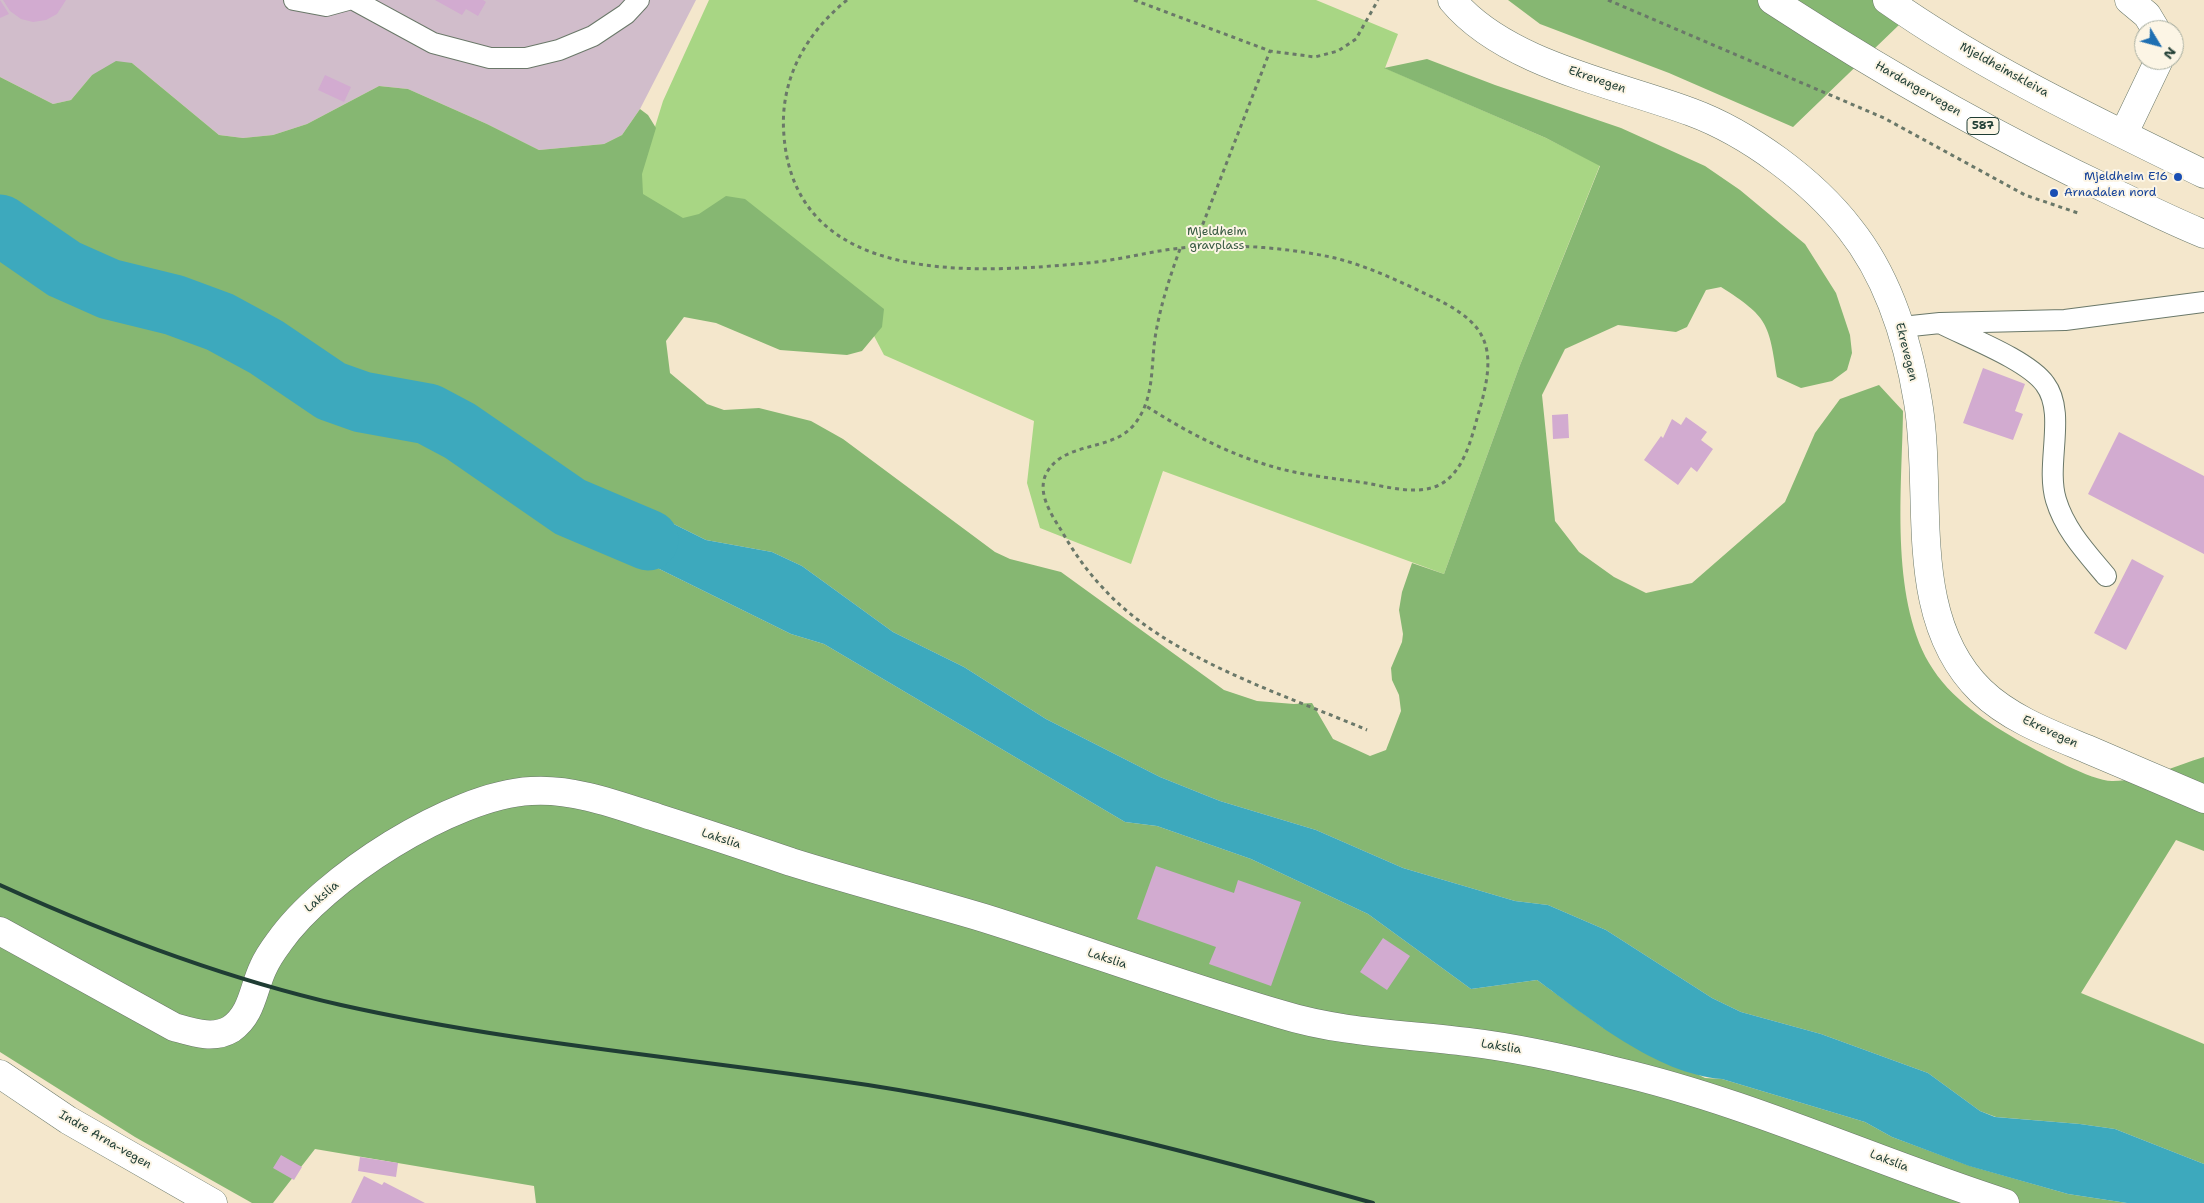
<!DOCTYPE html>
<html>
<head>
<meta charset="utf-8">
<style>
	body { margin:0 }
	#map { position:relative; width:2204px; height:1203px; overflow:hidden; background:#f4e7cc; font-family:"Shantell Sans",sans-serif }
	canvas { display:block }
	.north { position:absolute; left:2134px; top:20px; width:50px; height:50px; box-sizing:border-box; background:#fcf5e5; border:1px solid #a4ab9e; border-radius:50%; rotate:127deg; font-size:14px; font-weight:700; line-height:20px; text-align:center; color:#1f3d34 }
	.north::after { content:''; display:block; margin:auto; width:18px; height:22px; background:#1f6fb2; clip-path:polygon(50% 0,100% 100%,50% 72%,0 100%) }
</style>
</head>
<body>
<div id="map">
<canvas width="2204" height="1203"></canvas>
<div class="north">N</div>
</div>
<script>
const c = document.querySelector('canvas').getContext('2d');
c.lineJoin = 'round';
function fillPath(path, color) { c.fillStyle = color; c.fill(path, 'evenodd'); }
function trace(path, color, width, dash) { c.strokeStyle = color; c.lineWidth = width; c.lineCap = dash ? 'butt' : 'round'; c.setLineDash(dash || []); c.stroke(path); }
function write(font, color, halo, rows, align = 'center') {
  c.font = font + ' "Shantell Sans",sans-serif'; c.lineWidth = 4; c.setLineDash([]); c.textBaseline = 'middle'; c.strokeStyle = halo; c.fillStyle = color; for (const [text, x, y, turn = 0] of rows) {
    c.save(); c.translate(x, y); c.rotate((+turn || 0) * Math.PI / 180); c.textAlign = isNaN(turn) ? turn : align; if (halo) c.strokeText(text, 0, 0); c.fillText(text, 0, 0); c.restore();
  }
}
const industrial = new Path2D(`
	M0 0H696L640 109 622 135 604 144 539 150 487 124 408 89 379 86 307 124 273 135 243 138 219 135 132 63 92 75 71 100 53 104 0 77Z`);
const green = new Path2D(`
	M709 0H1316L1398 34 1385 68 1546 138 1600 165 1520 365 1444 574 1163 471 1131 564 1040 528 1027 483 1034 421 884 355 861 311 647 208 637 185 663 101Z`);
const forest = new Path2D(`
	M1508 0H1891L1900 24 1793 127 1669 73 1540 24Z
	M1427 59 1495 85 1621 128 1705 166 1740 190 1805 244 1836 293 1850 335 1852 353 1847 370 1832 381 1801 388 1777 377C1769 323 1768 317 1721 287L1706 290 1687 327 1676 332 1618 325 1565 349 1542 395 1555 521 1579 552 1614 577 1646 593 1692 583 1785 502 1815 433 1840 399 1879 385 1903 411C1902 488 1890 595 1929 663 1950 699 1988 723 2023 743 2042 753 2093 782 2113 781 2144 781 2175 766 2204 757V851L2176 840 2081 993 2204 1044V1164L2115 1129 2080 1124 1996 1117 1980 1111 1928 1073 1821 1034 1741 1012 1712 998 1606 930 1548 905 1515 901 1403 868 1316 830 1220 801 1160 777 1046 719 964 667 893 632 802 566 772 552 706 540 613 494 597 491 595 545 631 555 791 634 824 644 1125 822 1157 826 1251 859 1368 914 1471 989 1537 980 1602 1027 1705 1078 1722 1079 1865 1122 1892 1137 1970 1166 2068 1194 2127 1203H536L534 1186 315 1149 273 1203H252L135 1137 0 1052V77L53 104 71 100 92 75 116 61 132 63 219 135 243 138 273 135 307 124 379 86 408 89 487 124 539 150 604 144 622 135 640 109 648 115 656 128 642 174 643 194 683 218 699 214 726 196 745 199 884 309 882 327 862 351 847 355 780 350 716 323 684 317 666 341 670 373 707 404 724 410 759 408 811 421 843 439 995 552 1010 559 1061 572 1224 690 1257 701 1294 704 1312 703 1333 739 1370 756 1386 750 1401 711 1399 695 1392 680 1391 668 1402 642 1403 634 1399 610 1402 592 1412 563 1444 574 1520 365 1600 166 1546 138 1384 68Z`);
const water = new Path2D(`
	M597 491 613 494 706 540 772 552 802 566 893 632 964 667 1046 719 1160 777 1220 801 1316 830 1403 868 1515 901 1548 905 1606 930 1712 998 1741 1012 1821 1034 1928 1073 1980 1111 1995 1117 2080 1124 2115 1129 2204 1164V1203H2127L2068 1194 1969 1166 1892 1137 1865 1122 1722 1079C1656 1074 1588 1017 1537 980L1471 989 1368 914 1251 859 1157 826 1125 822 824 644 791 634 631 555 595 545 567 522C571 503 578 495 597 491Z`);
const river = new Path2D(`
	M0 225 64 269 109 289 174 305 220 322 266 347 331 391 362 402 428 414 460 431 570 507 648 540`);
const building = new Path2D(`
	M0 0 9 14 0 18Z
	M3 0H66L57 14 46 20 33 22 21 19 10 11Z
	M435 0H483L486 2 478 16 466 9 462 15Z
	M325 75 351 87 344 102 318 90Z
	M1983 368 2025 384 2015 411 2023 414 2013 440 1963 423Z
	M1568 414 1569 438 1553 439 1552 415Z
	M1686 417 1707 432 1701 440 1713 449 1697 472 1691 467 1678 485 1644 460 1661 436 1663 438 1672 419 1681 425Z
	M2119 432 2204 476V554L2088 494Z
	M2132 559 2164 576 2126 650 2094 633Z
	M1156 866 1234 893 1238 880 1301 902 1271 986 1209 964 1216 947 1137 919Z
	M1383 938 1410 956 1387 990 1360 972Z
	M281 1155 302 1167 294 1180 273 1168Z
	M360 1157 398 1163 396 1177 358 1171Z
	M364 1176 382 1185 384 1182 425 1203H351Z`);
const path = new Path2D(`
	M847 0C805 34 779 81 784 136 796 288 977 273 1087 263 1122 260 1157 249 1193 247 1239 244 1290 248 1335 258 1367 266 1399 281 1428 295 1487 322 1498 345 1480 408 1472 435 1465 474 1437 486 1415 495 1388 487 1366 483 1338 479 1309 476 1281 469 1232 456 1188 433 1146 406
	M1134 0 1270 51 1315 57 1338 51 1356 39 1378 0
	M1608 0 1884 118 2025 195 2078 213
	M1194 247 1270 51
	M1180 249C1170 276 1161 304 1156 332 1150 365 1156 399 1133 426 1110 452 1063 441 1046 474 1037 493 1051 514 1061 530 1073 551 1086 570 1103 588 1166 658 1281 693 1367 730`);
const lane = new Path2D(`
	M294 0 326 6 348 0
	M354 0 433 43 490 58H526L559 50 593 36 626 14 639 0
	M1940 323C1967 337 2028 360 2045 384 2067 413 2045 464 2056 500 2065 530 2086 552 2106 576
	M1902 327 1940 323 2065 320 2204 302`);
const street = new Path2D(`
	M2129 0 2147 15 2156 30
	M2124 133 2159 60
	M0 931 174 1027C192 1032 213 1040 231 1029 252 1015 253 989 263 968 267 959 273 950 279 942 323 879 452 795 531 791 573 788 618 805 658 818 702 832 747 847 791 862 855 882 920 899 984 918 1083 949 1180 985 1280 1014 1341 1033 1404 1034 1468 1042 1518 1048 1567 1059 1615 1071 1749 1102 1874 1161 2005 1203`);
const secondary = new Path2D(`
	M1452 0C1505 64 1616 84 1691 112 1748 133 1813 181 1850 229 1889 278 1908 341 1918 402 1934 496 1905 617 1981 691 2010 719 2051 734 2087 749 2126 766 2165 782 2204 799
	M1887 0C1985 69 2096 121 2204 174
	M0 1074 68 1120 213 1203`);
const primary = new Path2D(`
	M1772 0C1882 72 1996 137 2115 193 2144 207 2174 222 2204 234`);
const rail = new Path2D(`
	M0 885C110 935 223 978 341 1005 515 1044 692 1058 868 1085 1039 1112 1206 1156 1373 1203`);
const markers = [
	[2178,177,5,"#1a4fb4"],
	[2054,193,5,"#1a4fb4"]
];
const shields = [
	[1983,126,32]
];
const shieldNames = [
	["587",1983,126]
];
const streetNames = [
	["Mjeldheimskleiva",2004,70,29],
	["Ekrevegen",1597,80,19],
	["Hardangervegen",1918,89,30],
	["Ekrevegen",1906,352,76],
	["Ekrevegen",2050,732,25],
	["Lakslia",721,839,18],
	["Lakslia",322,897,-41],
	["Lakslia",1107,959,18],
	["Lakslia",1501,1047,9],
	["Indre Arna-vegen",105,1140,30],
	["Lakslia",1889,1161,21]
];
const transitNames = [
	["Mjeldheim E16",2168,177],
	["Arnadalen nord",2064,193,"left"]
];
const parkNames = [
	["Mjeldheim",1217,232],
	["gravplass",1217,246]
];
fillPath(industrial, '#d1bdcb');
fillPath(green, '#a8d684');
fillPath(forest, '#86b772');
fillPath(water, '#3da9bd');
trace(river, '#3da9bd', 61);
fillPath(building, '#d2abd0');
trace(lane, '#6a7869', 22);
trace(street, '#6a7869', 29);
trace(secondary, '#6a7869', 29);
trace(primary, '#6a7869', 29);
trace(path, '#6a7869', 3, [4, 4]);
trace(lane, '#fff', 20);
trace(street, '#fff', 28);
trace(secondary, '#fff', 28);
trace(primary, '#fff', 28);
trace(rail, '#1f3d34', 4);
for (const [x, y, r, color] of markers) { const dot = new Path2D(); dot.arc(x, y, r, 0, 2 * Math.PI); c.fillStyle = color; c.fill(dot); trace(dot, '#fcf5e5', 2); }
for (const [x, y, w] of shields) { const box = new Path2D(); box.roundRect(x - w / 2, y - 8.5, w, 17, 4); c.fillStyle = '#fcf5e5'; c.fill(box); trace(box, '#1f3d34', 1); }
write('bold 11px', '#1f3d34', null, shieldNames);
write('12px', '#1f3d34', '#fcf5e5', streetNames);
write('12px', '#164399', '#fcf5e5', transitNames, 'right');
write('12px', '#3a5c44', '#fcf5e5', parkNames);
</script>
</body>
</html>
